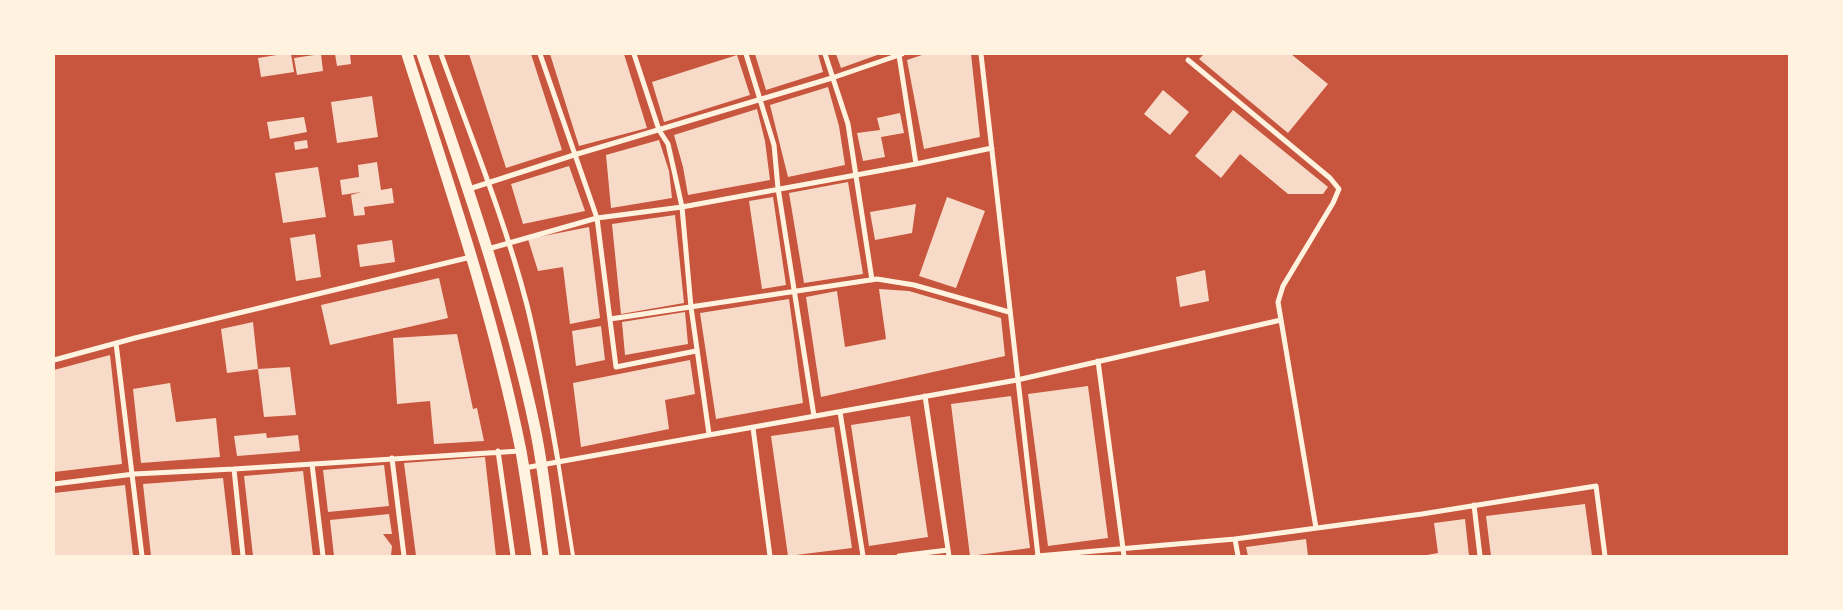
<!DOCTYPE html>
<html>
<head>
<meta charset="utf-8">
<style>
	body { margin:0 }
	#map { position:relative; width:1843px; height:610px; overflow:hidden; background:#c8553d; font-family:"Archivo Narrow",sans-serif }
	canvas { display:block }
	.frame { position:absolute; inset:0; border:55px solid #fff3e0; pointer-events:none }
</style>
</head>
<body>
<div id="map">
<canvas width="1843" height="610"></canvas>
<div class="frame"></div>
</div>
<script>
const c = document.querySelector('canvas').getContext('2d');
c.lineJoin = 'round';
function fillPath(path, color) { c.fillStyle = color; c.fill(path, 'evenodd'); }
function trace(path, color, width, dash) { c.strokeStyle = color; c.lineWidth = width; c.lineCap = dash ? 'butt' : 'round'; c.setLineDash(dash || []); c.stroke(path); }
const building = new Path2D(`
	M283 54H291L294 72 261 77 258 58Z
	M321 54 323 71 297 75 294 58Z
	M335 54H350L351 64 337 66Z
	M469 54H531L562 150 506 168Z
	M550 54H624L647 128 579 146Z
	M755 54H818L823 72 766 90Z
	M836 54H880L841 68Z
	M925 54H971L980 137 924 149 907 60Z
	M1204 54H1291L1328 84 1288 133 1199 59Z
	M737 55 750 95 664 122 652 82Z
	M828 87 839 126 845 165 788 177 770 105Z
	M1163 90 1189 112 1170 135 1144 114Z
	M372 96 378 137 337 143 331 102Z
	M757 109 765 141 770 180 688 195 683 167 674 135Z
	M1233 110 1328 187 1323 194H1288L1240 154 1221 178 1195 156Z
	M900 113 904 133 881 137 885 157 863 161 857 133 880 130 877 118Z
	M304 117 307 132 270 139 267 122Z
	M307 140 308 148 295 150 294 142Z
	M659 140 669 171 672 198 611 208 606 155Z
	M377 162 381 190 392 188 394 203 364 207 365 215 354 216 351 195 361 192 342 195 340 180 359 177 358 165Z
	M569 166 585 211 523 224 511 184Z
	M318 167 326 217 283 223 275 173Z
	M848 182 863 274 804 283 789 193Z
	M773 197 786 285 762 289 749 201Z
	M947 197 985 211 956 288 919 276Z
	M916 204 912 233 875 240 870 212Z
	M675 215 684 303 621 314 612 224Z
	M589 227 600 318 570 324 563 267 538 271 528 239Z
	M315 234 321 277 296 281 290 238Z
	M392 240 395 262 360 267 357 245Z
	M1205 270 1209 301 1180 307 1176 277Z
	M439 278 448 318 330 345 321 305Z
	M879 289 909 291 1001 318 1005 356 821 397 806 297 837 291 845 347 886 339Z
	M789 299 803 403 716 419 700 313Z
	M685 312 688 344 625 355 622 322Z
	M253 322 258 369 227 373 221 329Z
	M601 326 605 360 576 366 572 331Z
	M457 334 473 409 477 408 484 441 434 444 430 401 397 404 393 338Z
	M110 355 122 464 54 472V370Z
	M690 360 695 394 665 400 669 429 581 447 573 383Z
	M290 367 296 415 264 417 258 369Z
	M170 383 176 422 216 418 220 457 141 463 133 389Z
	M1088 386 1108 538 1048 546 1028 394Z
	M1011 396 1030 548 970 556 951 404Z
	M910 416 928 537 869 546 851 425Z
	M834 427 852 548 788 556 771 436Z
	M266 433 267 438 298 435 300 451 237 456 234 436Z
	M485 457 496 556H416L404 463Z
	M384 465 389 506 328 512 323 470Z
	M303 471 313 556H253L244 476Z
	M223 478 232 556H151L143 484Z
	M125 485 133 556H55L54 493Z
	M1585 504 1592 556H1491L1486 516Z
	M389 514 392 534H383L392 546 391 556H334L330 520Z
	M1465 519 1469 556H1422L1438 553 1434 523Z
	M1306 539 1308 556H1248L1246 547Z`);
const service = new Path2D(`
	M558 461 573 556`);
const minor = new Path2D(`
	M441 54C471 137 505 220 527 305 540 357 549 409 558 461
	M540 54 597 218 616 367 696 351
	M634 54 659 130 668 144 675 175 682 207 691 307 709 434
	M746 54 774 145 778 188 814 416
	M825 54 848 124 872 280
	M981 54 1038 556
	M899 55 916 164
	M1188 60 1330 178 1339 189 1333 203 1283 286 1278 302 1316 528
	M469 189 574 155 832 78 902 54
	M488 249 597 218 682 207 916 164 992 148
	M610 319 877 279 914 285 1009 312
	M116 343 142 556
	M54 360 135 338 471 257
	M1098 361 1124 556
	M925 396 949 556
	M840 412 863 556
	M753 428 770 556
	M498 451 513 556
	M392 458 404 556
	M312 464 323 556
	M524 468 1017 380 1281 320
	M234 469 243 556
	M54 484 134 474 234 469 520 451
	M1474 505 1480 556
	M1235 539 1422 514 1596 486 1605 556
	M899 556 948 550
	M1037 556 1235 539 1238 556`);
const primary = new Path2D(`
	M407 54C449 185 494 316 521 451 527 486 532 521 537 556
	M422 54C464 177 508 301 535 428 544 471 548 514 554 556`);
fillPath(building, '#f7dbc8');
trace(service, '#fff3e0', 4);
trace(minor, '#fff3e0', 5);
trace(primary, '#fff3e0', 11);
</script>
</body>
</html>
